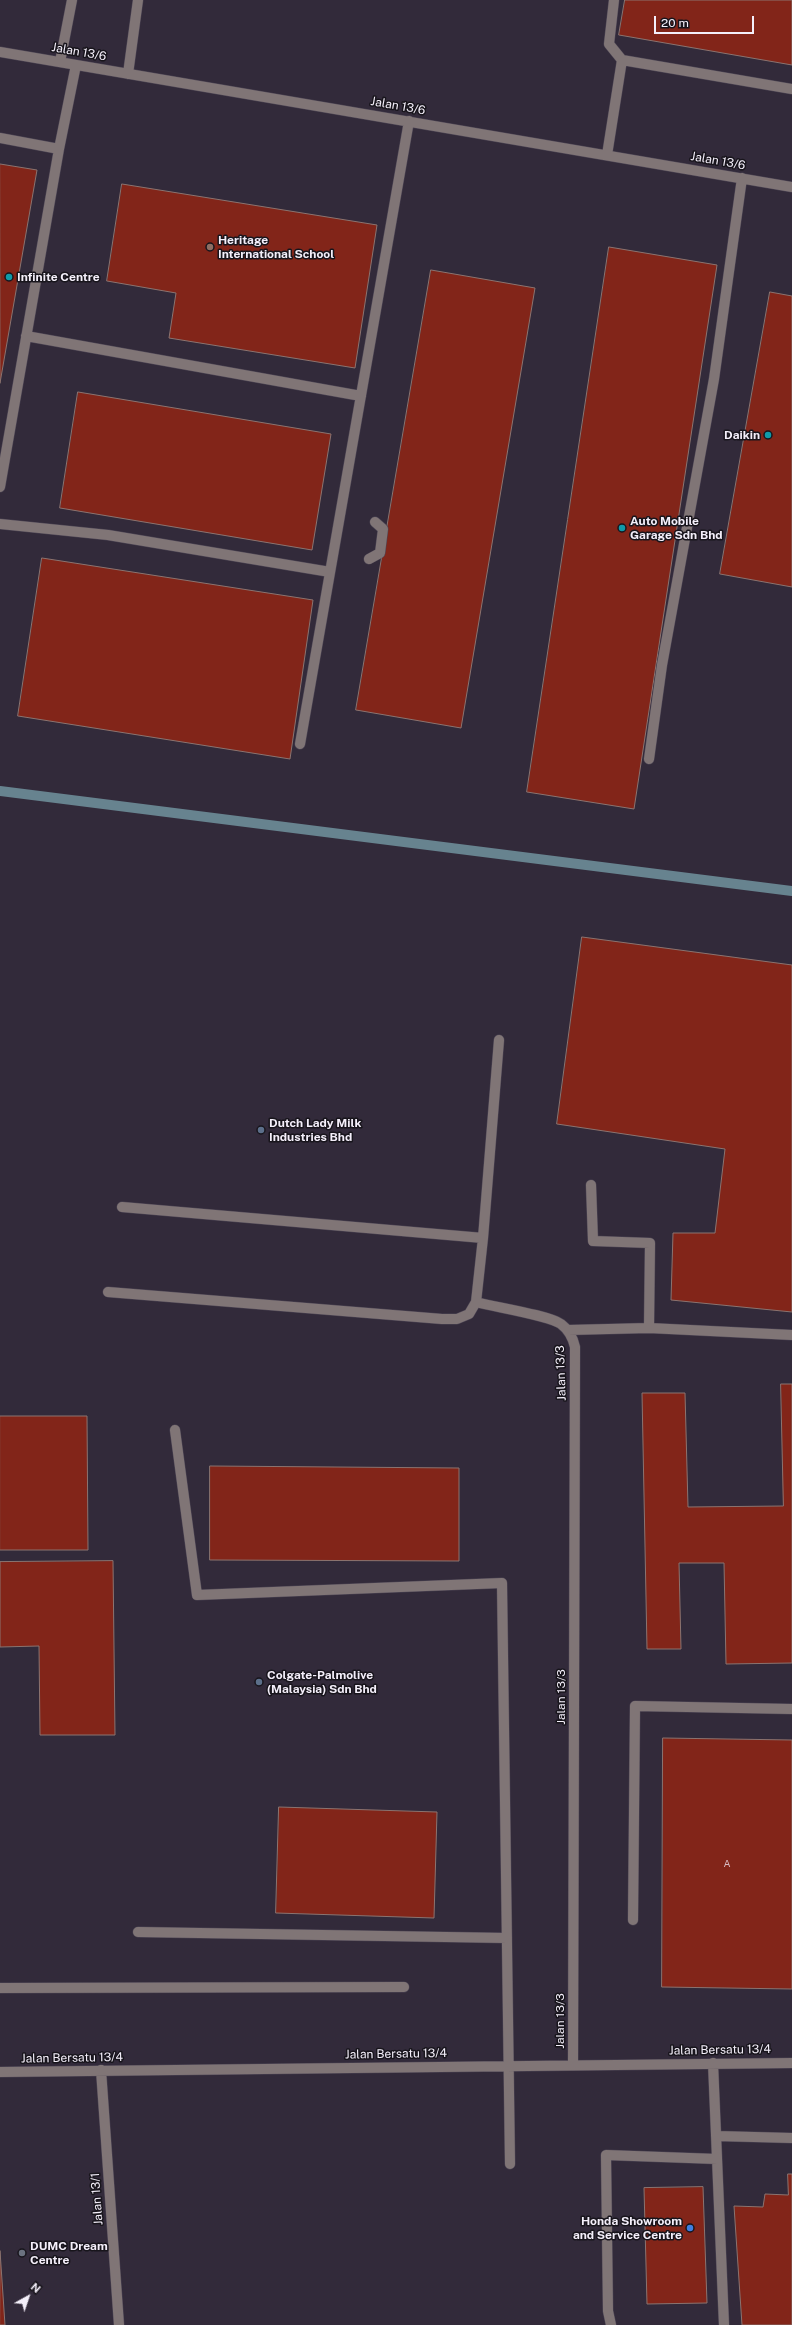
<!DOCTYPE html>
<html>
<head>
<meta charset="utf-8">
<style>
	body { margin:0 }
	#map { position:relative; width:792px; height:2325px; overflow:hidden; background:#322a3a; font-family:"Public Sans",sans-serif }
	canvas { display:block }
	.north { position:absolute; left:8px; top:2277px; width:40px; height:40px; -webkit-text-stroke:3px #18151c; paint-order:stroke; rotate:40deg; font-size:11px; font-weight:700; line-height:16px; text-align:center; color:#f4effa }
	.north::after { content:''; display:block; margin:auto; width:14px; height:18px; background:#f4effa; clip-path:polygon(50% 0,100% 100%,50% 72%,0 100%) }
	.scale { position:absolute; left:654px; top:16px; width:100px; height:18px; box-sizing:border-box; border:2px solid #f4effa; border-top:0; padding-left:5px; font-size:12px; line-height:14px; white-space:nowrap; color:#f4effa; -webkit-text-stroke:3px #18151c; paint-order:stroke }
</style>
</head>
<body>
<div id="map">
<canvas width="792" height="2325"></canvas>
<div class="north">N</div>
<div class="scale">20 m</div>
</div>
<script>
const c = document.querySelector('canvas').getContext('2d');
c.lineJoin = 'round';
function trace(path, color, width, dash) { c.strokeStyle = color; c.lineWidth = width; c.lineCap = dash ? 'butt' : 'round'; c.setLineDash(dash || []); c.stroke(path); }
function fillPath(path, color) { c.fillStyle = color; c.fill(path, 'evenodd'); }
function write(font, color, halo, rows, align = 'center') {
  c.font = font + ' "Public Sans",sans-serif'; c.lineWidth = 3; c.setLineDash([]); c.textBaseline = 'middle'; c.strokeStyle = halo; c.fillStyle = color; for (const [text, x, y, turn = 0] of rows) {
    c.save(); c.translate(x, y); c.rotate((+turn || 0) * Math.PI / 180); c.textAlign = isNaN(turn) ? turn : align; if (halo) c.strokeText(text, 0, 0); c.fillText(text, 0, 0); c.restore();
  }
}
const stream = new Path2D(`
	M0 791 792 891`);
const building = new Path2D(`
	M625 0H792V65L619 35Z
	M0 164 37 170 0 383Z
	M122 184 377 225 355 368 169 338 176 293 107 281Z
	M609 247 717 265 634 809 527 792Z
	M431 270 535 288 461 728 356 710Z
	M770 292 792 296V587L720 574Z
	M78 392 331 434 312 550 60 508Z
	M42 558 313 600 290 759 18 716Z
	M582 937 792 965V1312L671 1300 673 1233H715L725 1149 557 1124Z
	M781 1384H792V1663L726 1664 724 1563H679L681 1649H647L642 1393H685L688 1507 783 1506Z
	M0 1416H87L88 1550H0Z
	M210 1466 459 1468V1561L210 1560Z
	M113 1561 115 1735H40L39 1646 0 1647V1562Z
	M663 1738 792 1740V1989L662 1987Z
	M279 1807 437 1812 434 1918 276 1913Z
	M788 2174H792V2325H742L734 2206 763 2207 765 2194 788 2195Z
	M703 2187 707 2303 647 2304 644 2188Z
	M0 2251 5 2325H0Z`);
const minor = new Path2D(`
	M614 0 609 44 622 60 792 89
	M0 52 792 187
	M60 62 72 0
	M128 74 138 0
	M0 138 59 149
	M607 155 622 60
	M26 336 361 396
	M0 487 59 149 76 65
	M0 524 108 535 330 572
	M369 559 380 553 383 529 375 522
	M300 744 409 121
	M649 759 662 665 714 379 742 178
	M591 1185 593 1241 650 1243 649 1328 792 1335
	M122 1207 483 1238
	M108 1292 442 1319H457L469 1314 476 1302 483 1238 499 1040
	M476 1302C494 1307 548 1315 561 1324 569 1330 573 1338 575 1347L573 2065
	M568 1330 649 1328
	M175 1430 197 1595 502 1583 510 2164
	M633 1920 635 1706 792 1709
	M138 1932 507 1938
	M0 1988 404 1987
	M713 2063 724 2325
	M101 2070 119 2325
	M0 2072 792 2063
	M716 2136 792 2138
	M611 2325 608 2311 606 2155 717 2159`);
const markers = [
	[210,247,4,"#8d6e63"],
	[9,277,4,"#0f9aa8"],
	[768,435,4,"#0f9aa8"],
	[622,528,4,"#0f9aa8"],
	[261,1130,4,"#5c6f8a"],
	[259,1682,4,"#5c6f8a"],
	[690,2228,4,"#3f7fe0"],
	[22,2253,4,"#6b7280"]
];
const numberNames = [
	["A",727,1864]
];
const streetNames = [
	["Jalan 13/6",79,52,10],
	["Jalan 13/6",398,106,10],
	["Jalan 13/6",718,161,10],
	["Jalan 13/3",561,1373,-92],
	["Jalan 13/3",561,1697,-90],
	["Jalan 13/3",560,2021,-90],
	["Jalan Bersatu 13/4",720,2050,-1],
	["Jalan Bersatu 13/4",396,2054,-1],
	["Jalan Bersatu 13/4",72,2058,-1],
	["Jalan 13/1",97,2199,-94]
];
const poiNames = [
	["Heritage",218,240],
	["International School",218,254],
	["Infinite Centre",17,277],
	["Daikin",760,435,"right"],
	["Auto Mobile",630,521],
	["Garage Sdn Bhd",630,535],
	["Dutch Lady Milk",269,1123],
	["Industries Bhd",269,1137],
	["Colgate-Palmolive",267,1675],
	["(Malaysia) Sdn Bhd",267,1689],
	["Honda Showroom",682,2221,"right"],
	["and Service Centre",682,2235,"right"],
	["DUMC Dream",30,2246],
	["Centre",30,2260]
];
trace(stream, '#67838f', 10);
fillPath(building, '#822519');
trace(building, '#8b7470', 1);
trace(minor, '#4d4655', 11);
trace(minor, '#807576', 10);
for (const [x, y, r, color] of markers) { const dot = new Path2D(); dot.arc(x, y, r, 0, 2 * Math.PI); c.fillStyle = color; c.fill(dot); trace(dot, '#18151c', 1.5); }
write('10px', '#d8bcc2', null, numberNames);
write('12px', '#f4effa', '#18151c', streetNames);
write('bold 12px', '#f4effa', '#18151c', poiNames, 'left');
</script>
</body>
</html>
